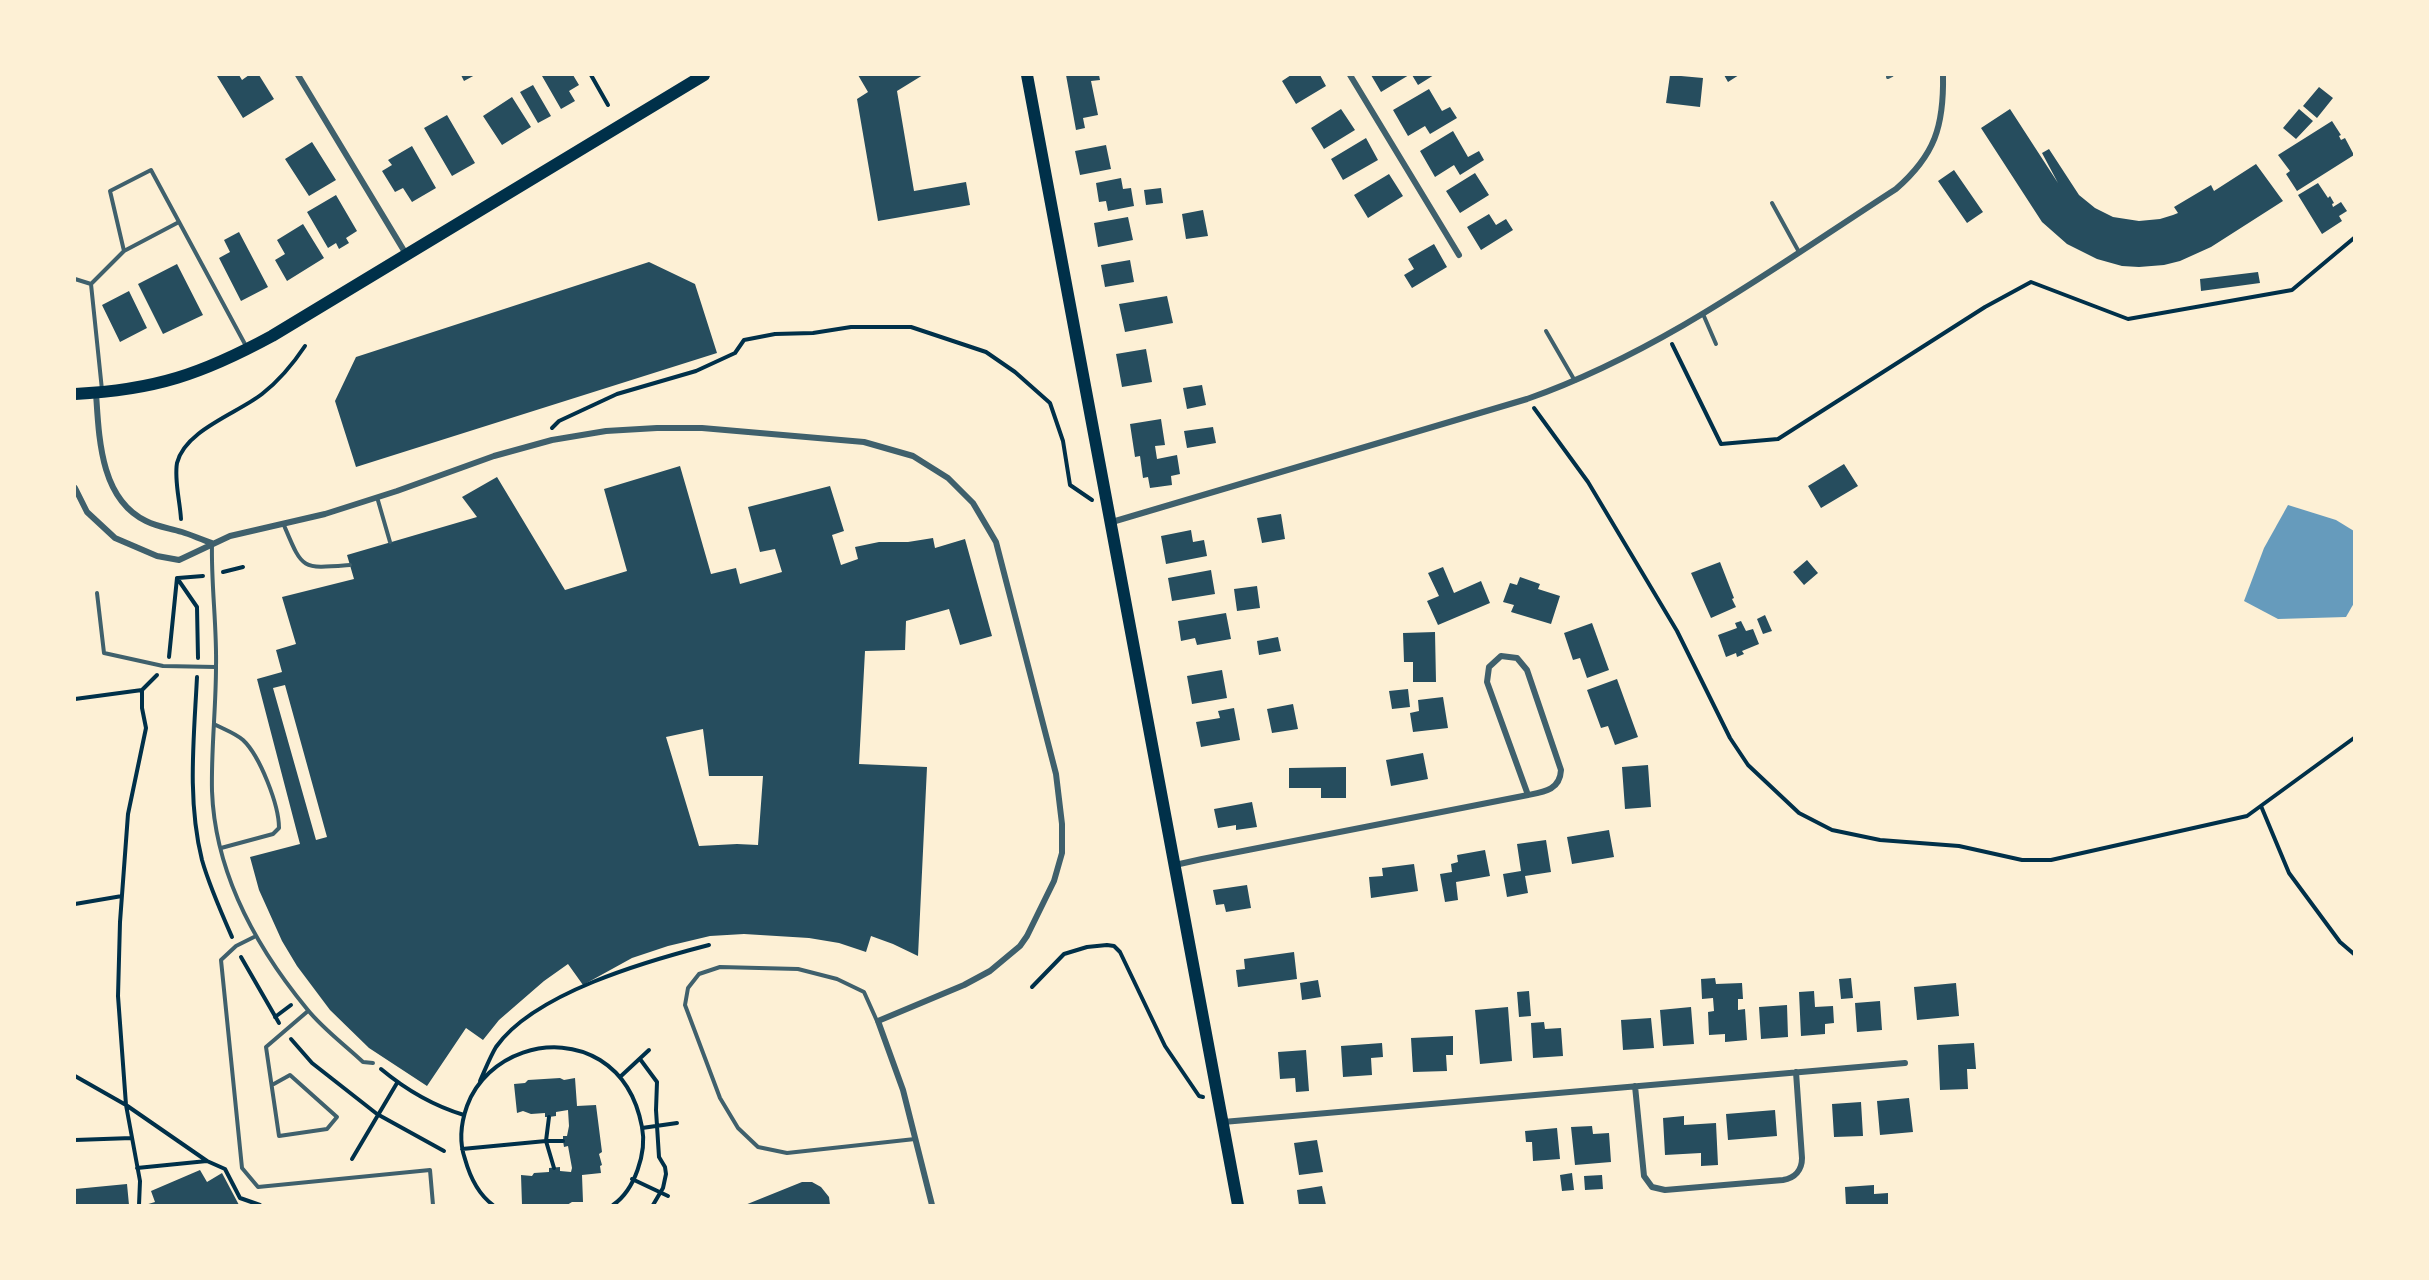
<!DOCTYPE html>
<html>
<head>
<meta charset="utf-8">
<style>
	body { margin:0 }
	#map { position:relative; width:2429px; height:1280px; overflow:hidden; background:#fdf0d5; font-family:"Archivo Narrow",sans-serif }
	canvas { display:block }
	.frame { position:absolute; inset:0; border:76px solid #fdf0d5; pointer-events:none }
</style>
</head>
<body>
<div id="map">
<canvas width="2429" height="1280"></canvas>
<div class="frame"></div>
</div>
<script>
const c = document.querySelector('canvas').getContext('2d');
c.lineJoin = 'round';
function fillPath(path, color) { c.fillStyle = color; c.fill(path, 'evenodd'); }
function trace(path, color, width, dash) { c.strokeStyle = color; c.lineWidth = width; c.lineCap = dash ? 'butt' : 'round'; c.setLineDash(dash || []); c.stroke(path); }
const water = new Path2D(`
	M2288 505 2336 520 2354 531V603L2346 617 2278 619 2244 601 2264 548Z`);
const building = new Path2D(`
	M219 75H239L242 80 249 75H259L274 99 243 118 217 76Z
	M461 75H475L464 81Z
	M560 75H573L579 85 569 91 575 101 561 109 542 76Z
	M858 75H923L897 91 914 191 966 182 970 205 878 221 857 99 868 92Z
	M1066 75H1099L1100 80 1091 81 1098 115 1083 118 1085 128 1076 130Z
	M1291 75H1320L1326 86 1296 104 1282 81Z
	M1371 75H1409L1381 92Z
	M1412 75H1434L1418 85Z
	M1670 75 1703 78 1700 107 1666 103Z
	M1724 75H1739L1728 82Z
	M533 85 551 116 538 123 520 92Z
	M2319 87 2333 98 2317 118 2303 106Z
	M1429 89 1442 111 1450 107 1457 118 1430 134 1425 126 1408 136 1393 110Z
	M512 97 531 127 502 145 483 116Z
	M1341 109 1355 130 1324 149 1311 128Z
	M2010 109 2058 183 2042 153 2049 149 2079 195 2095 208 2113 217 2139 221 2160 219 2173 215 2178 213 2174 207 2211 185 2214 191 2256 164 2283 201 2211 247 2180 261 2164 265 2139 267 2122 266 2097 259 2067 244 2042 222 1981 128Z
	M2299 109 2313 121 2296 139 2283 128Z
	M447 115 475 163 452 176 424 128Z
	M2332 121 2341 135 2339 136 2341 140 2345 138 2354 155 2297 191 2286 174 2290 171 2278 155Z
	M1453 131 1468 157 1479 151 1484 160 1460 175 1454 165 1435 177 1420 151Z
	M1366 138 1378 160 1343 180 1331 159Z
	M312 142 336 180 309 196 285 159Z
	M1106 145 1111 169 1080 175 1075 151Z
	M412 146 436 188 412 202 403 188 395 192 382 171 392 165 388 160Z
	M1954 170 1983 212 1967 223 1938 181Z
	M1475 173 1489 195 1460 213 1446 191Z
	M1389 174 1403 196 1368 218 1354 195Z
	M1121 178 1123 189 1131 188 1134 206 1108 211 1106 201 1099 202 1096 183Z
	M2318 183 2328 198 2330 196 2334 203 2332 204 2333 207 2341 202 2347 211 2339 216 2342 221 2322 234 2298 195Z
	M1161 188 1163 203 1146 205 1144 190Z
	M336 195 357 231 346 238 349 243 339 249 336 243 328 248 307 212Z
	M1203 210 1208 236 1186 239 1182 214Z
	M1489 214 1496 225 1506 219 1513 230 1481 250 1467 227Z
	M1128 217 1133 240 1098 247 1094 223Z
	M303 224 324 258 287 281 275 260 285 254 277 240Z
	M239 232 268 287 241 301 219 258 230 252 224 240Z
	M1434 244 1447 267 1412 288 1404 275 1414 269 1408 259Z
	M1130 260 1134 282 1105 287 1101 265Z
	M649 262 695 284 717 353 356 467 335 401 356 357Z
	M177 264 203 315 163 334 138 284Z
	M2258 272 2260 283 2201 291 2200 279Z
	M129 291 147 328 120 342 102 305Z
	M1167 296 1173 323 1125 332 1119 304Z
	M1146 349 1152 382 1122 387 1116 354Z
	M1202 385 1206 405 1187 409 1183 388Z
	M1161 419 1165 445 1155 446 1157 459 1177 455 1180 474 1171 476 1172 485 1150 488 1148 477 1143 478 1140 456 1135 457 1130 424Z
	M1213 427 1216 443 1187 448 1184 431Z
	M1844 464 1858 486 1821 508 1808 486Z
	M680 466 711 574 736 568 740 584 782 572 775 549 760 552 748 507 830 486 844 531 832 535 841 565 858 559 855 547 879 542H908L933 538 935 548 965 539 992 636 960 645 949 609 906 621 905 650 865 651 859 764 927 767 918 956 893 944 871 936 866 952 839 943 809 938 744 934 710 936 668 946 632 958 583 985 568 964 544 981 499 1020 483 1040 466 1028 427 1086 369 1048 330 1010 297 966 282 941 259 890 250 857 300 844 257 679 282 672 276 650 296 644 282 597 354 579 347 555 477 517 462 497 497 477 565 590 627 571 604 489ZM285 685 327 837 316 840 273 688ZM703 729 709 776H763L758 845 737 844 699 846 666 737Z
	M1281 514 1285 539 1262 543 1257 518Z
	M1191 530 1193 542 1204 540 1207 556 1166 564 1161 536Z
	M1807 560 1818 573 1804 585 1793 572Z
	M1720 562 1734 598 1732 599 1736 607 1711 618 1691 573Z
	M1443 567 1454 593 1481 581 1490 603 1438 625 1427 601 1439 596 1428 573Z
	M1211 570 1215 594 1172 601 1168 578Z
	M1520 577 1540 584 1538 589 1560 596 1551 624 1511 612 1514 605 1503 602 1510 583 1517 585Z
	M1257 586 1260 608 1237 611 1234 589Z
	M1226 613 1231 639 1197 645 1195 638 1181 641 1178 621Z
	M1765 615 1772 631 1763 634 1757 619Z
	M1741 621 1746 631 1753 629 1759 644 1742 651 1744 654 1737 657 1736 653 1726 657 1718 635 1737 628 1735 623Z
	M1592 623 1609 670 1587 678 1580 658 1573 660 1564 633Z
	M1435 632 1436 682H1413V662H1404L1403 633Z
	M1278 637 1281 651 1259 655 1257 641Z
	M1222 670 1227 698 1192 704 1187 676Z
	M1617 679 1638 737 1615 745 1608 726 1601 728 1587 690Z
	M1408 689 1410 707 1392 709 1389 691Z
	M1443 697 1448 728 1413 732 1410 713 1419 711 1418 700Z
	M1293 704 1298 729 1272 733 1267 709Z
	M1234 708 1240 740 1201 747 1196 722 1220 718 1218 711Z
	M1423 753 1428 779 1391 786 1386 760Z
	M1648 765 1651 807 1625 809 1622 767Z
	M1346 767V798H1321V788H1289V768Z
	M1252 802 1257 827 1236 830V825L1218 828 1214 809Z
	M1609 830 1614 857 1572 864 1567 837Z
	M1546 840 1551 872 1525 876 1528 893 1507 897 1503 874 1521 871 1517 844Z
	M1485 850 1490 876 1456 882 1458 900 1445 902 1440 874 1452 872 1451 864 1458 862 1457 855Z
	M1414 864 1418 891 1371 898 1369 877 1383 876 1382 868Z
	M1247 885 1251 908 1226 912 1224 904 1216 905 1213 890Z
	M1294 952 1297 979 1238 987 1236 970 1245 969 1244 959Z
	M1715 978 1716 984 1742 983 1743 999H1738V1010L1745 1009 1747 1040 1725 1042V1034L1709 1035 1708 1012 1714 1011 1713 998 1702 999 1701 979Z
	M1851 978 1853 998 1841 999 1839 979Z
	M1318 980 1321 997 1302 1000 1300 983Z
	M1956 983 1959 1016 1917 1020 1914 987Z
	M1529 991 1531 1016 1519 1017 1517 992Z
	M1814 991 1815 1007 1833 1006 1834 1023 1825 1024V1034L1801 1036 1799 992Z
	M1880 1001 1882 1030 1857 1032 1855 1003Z
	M1787 1005 1788 1037 1761 1039 1759 1007Z
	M1508 1007 1512 1061 1480 1064 1475 1010Z
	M1691 1007 1694 1044 1663 1046 1660 1010Z
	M1651 1018 1654 1048 1623 1050 1621 1020Z
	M1544 1022 1545 1029 1561 1028 1563 1056 1533 1058 1531 1023Z
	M1453 1036V1055H1446L1447 1071 1413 1072 1411 1038Z
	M1382 1043 1383 1057 1371 1058 1372 1075 1343 1077 1341 1046Z
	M1974 1043 1976 1069H1967L1968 1089 1940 1090 1938 1045Z
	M1306 1050 1309 1091 1296 1092 1295 1078 1280 1079 1278 1052Z
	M560 1078 564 1080 575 1078 577 1106 596 1105 602 1152 599 1154 602 1165 600 1166 601 1173 582 1175 583 1202H572L567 1205H522L521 1175 532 1176 534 1173 549 1172V1168L560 1167V1171L571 1172 572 1168 568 1146 564 1147 563 1141V1136H567L569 1126 568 1110 556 1112V1116L549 1117H545V1113L531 1114 523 1111 517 1113 514 1084 525 1083 528 1080Z
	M1909 1098 1913 1132 1880 1135 1877 1101Z
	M1861 1102 1863 1136 1834 1137 1832 1104Z
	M1775 1110 1777 1136 1728 1140 1726 1114Z
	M1684 1116V1125L1716 1123 1718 1165 1701 1166V1153L1665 1155 1663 1118Z
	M1592 1126 1593 1134 1609 1133 1611 1162 1575 1165 1571 1127Z
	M1557 1128 1560 1159 1533 1161 1532 1142H1526L1525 1131Z
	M1317 1140 1323 1172 1299 1175 1294 1143Z
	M200 1170 207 1182 222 1173 239 1205H145L155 1202 151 1191Z
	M1572 1173 1574 1190 1562 1191 1560 1175Z
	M1602 1175 1603 1189 1585 1190 1584 1176Z
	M802 1182H812L821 1187 829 1197 830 1205H745Z
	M127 1184 129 1205H75V1189Z
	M1874 1185V1194L1888 1193V1205H1846L1845 1187Z
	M1322 1186 1326 1205H1299L1297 1190Z`);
const path = new Path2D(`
	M591 75 608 105
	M1672 344 1721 444 1778 439 1985 307 2031 282 2128 319 2292 290 2354 238
	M1534 408 1588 482 1677 631 1730 738 1748 765 1799 813 1832 830 1880 840 1959 846 2022 860H2051L2247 816 2354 738
	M552 428 559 421 617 394 696 371 735 353 744 340 775 334 813 333 851 327H911L986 352 1015 372 1050 403 1063 441 1070 485 1092 500
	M181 519C180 501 174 480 177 463 185 430 238 413 262 394 280 380 293 364 305 346
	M223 572 243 567
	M177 578 197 607 198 658
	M178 578 203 576
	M169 657 177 578
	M197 677C194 738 187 800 202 860 209 885 221 912 232 937
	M75 699 142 690
	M2261 806 2289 873 2340 942 2354 954
	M75 904 122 896
	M241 957 279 1023
	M1032 987 1064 954 1087 947 1107 945 1114 946 1120 952 1165 1046 1199 1096 1203 1097
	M275 1017 291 1005
	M291 1039 312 1063 377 1114 444 1151
	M640 1059 657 1082 656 1110 659 1157 665 1167 666 1174 663 1188 653 1205
	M381 1069C405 1089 434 1106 464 1115
	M75 1076 126 1105 207 1161
	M620 1077 649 1050
	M480 1081C485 1070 490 1057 496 1047 534 993 647 961 709 945
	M642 1128 677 1123
	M75 1140 132 1138
	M462 1149 546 1141 549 1117
	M352 1159 397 1083
	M137 1168 207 1161 225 1169 240 1198 260 1205
	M554 1168 546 1141H563
	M632 1179 668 1196
	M139 1205 140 1181 126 1105 118 996 120 922 128 814 146 728 142 708V690L157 675
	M493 1205C478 1194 470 1177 465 1159 459 1142 461 1123 467 1106 486 1054 553 1031 600 1060 624 1075 637 1100 642 1127 647 1152 635 1190 613 1205`);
const service = new Path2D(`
	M1888 77 1892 75
	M1772 203 1799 252
	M124 251 110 191 151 170 246 346
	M75 279 91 284
	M1703 314 1716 344
	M1546 331 1575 381
	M102 390 91 284 124 251 179 222
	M377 497 390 542
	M283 523C303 570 300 569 350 565
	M212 544C211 585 217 626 216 667 216 708 211 750 212 791 215 872 256 947 307 1009 323 1029 345 1045 363 1062L373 1063
	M97 593 104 653 163 666 216 667
	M214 724C223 729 235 733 243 740 260 756 279 805 279 828L273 834 221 848
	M256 936 236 946 221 960 242 1168 258 1187 430 1170 433 1205
	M877 1021 864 992 837 979 798 969 720 967 699 974 688 988 685 1005 720 1098 738 1128 758 1147 787 1153 915 1139
	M272 1085 290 1075 337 1117 327 1129 279 1136 266 1047 308 1011`);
const minor = new Path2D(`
	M298 75 406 254
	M1350 75 1459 255
	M96 393C99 437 100 499 146 521 158 527 169 528 182 532 192 535 202 540 212 543
	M75 488 87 512 115 538 157 556 179 560 230 536 325 514 397 491 494 456 552 440 606 431 657 428H702L864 442 913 456 948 478 973 503 996 542 1056 774 1062 824V853L1054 881 1027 936 1020 946 990 971 964 985 878 1021 903 1090 932 1205
	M1112 522 1527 399C1661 352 1778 265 1896 189 1935 155 1944 126 1943 75
	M1175 865 1202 859 1528 795C1544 792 1560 790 1561 770L1527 670 1517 658 1501 656 1489 667 1487 682 1528 795
	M1635 1086 1644 1176 1652 1187 1665 1190 1783 1180C1795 1178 1802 1170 1802 1158L1796 1072
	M1223 1122 1905 1063`);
const secondary = new Path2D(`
	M1027 75 1238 1205
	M75 394C155 390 202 374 272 336L704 75`);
fillPath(water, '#669bbc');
fillPath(building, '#264d5e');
trace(path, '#003049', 4);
trace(service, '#3f606c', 4);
trace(minor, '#3f606c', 6);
trace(secondary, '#003049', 12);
</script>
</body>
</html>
